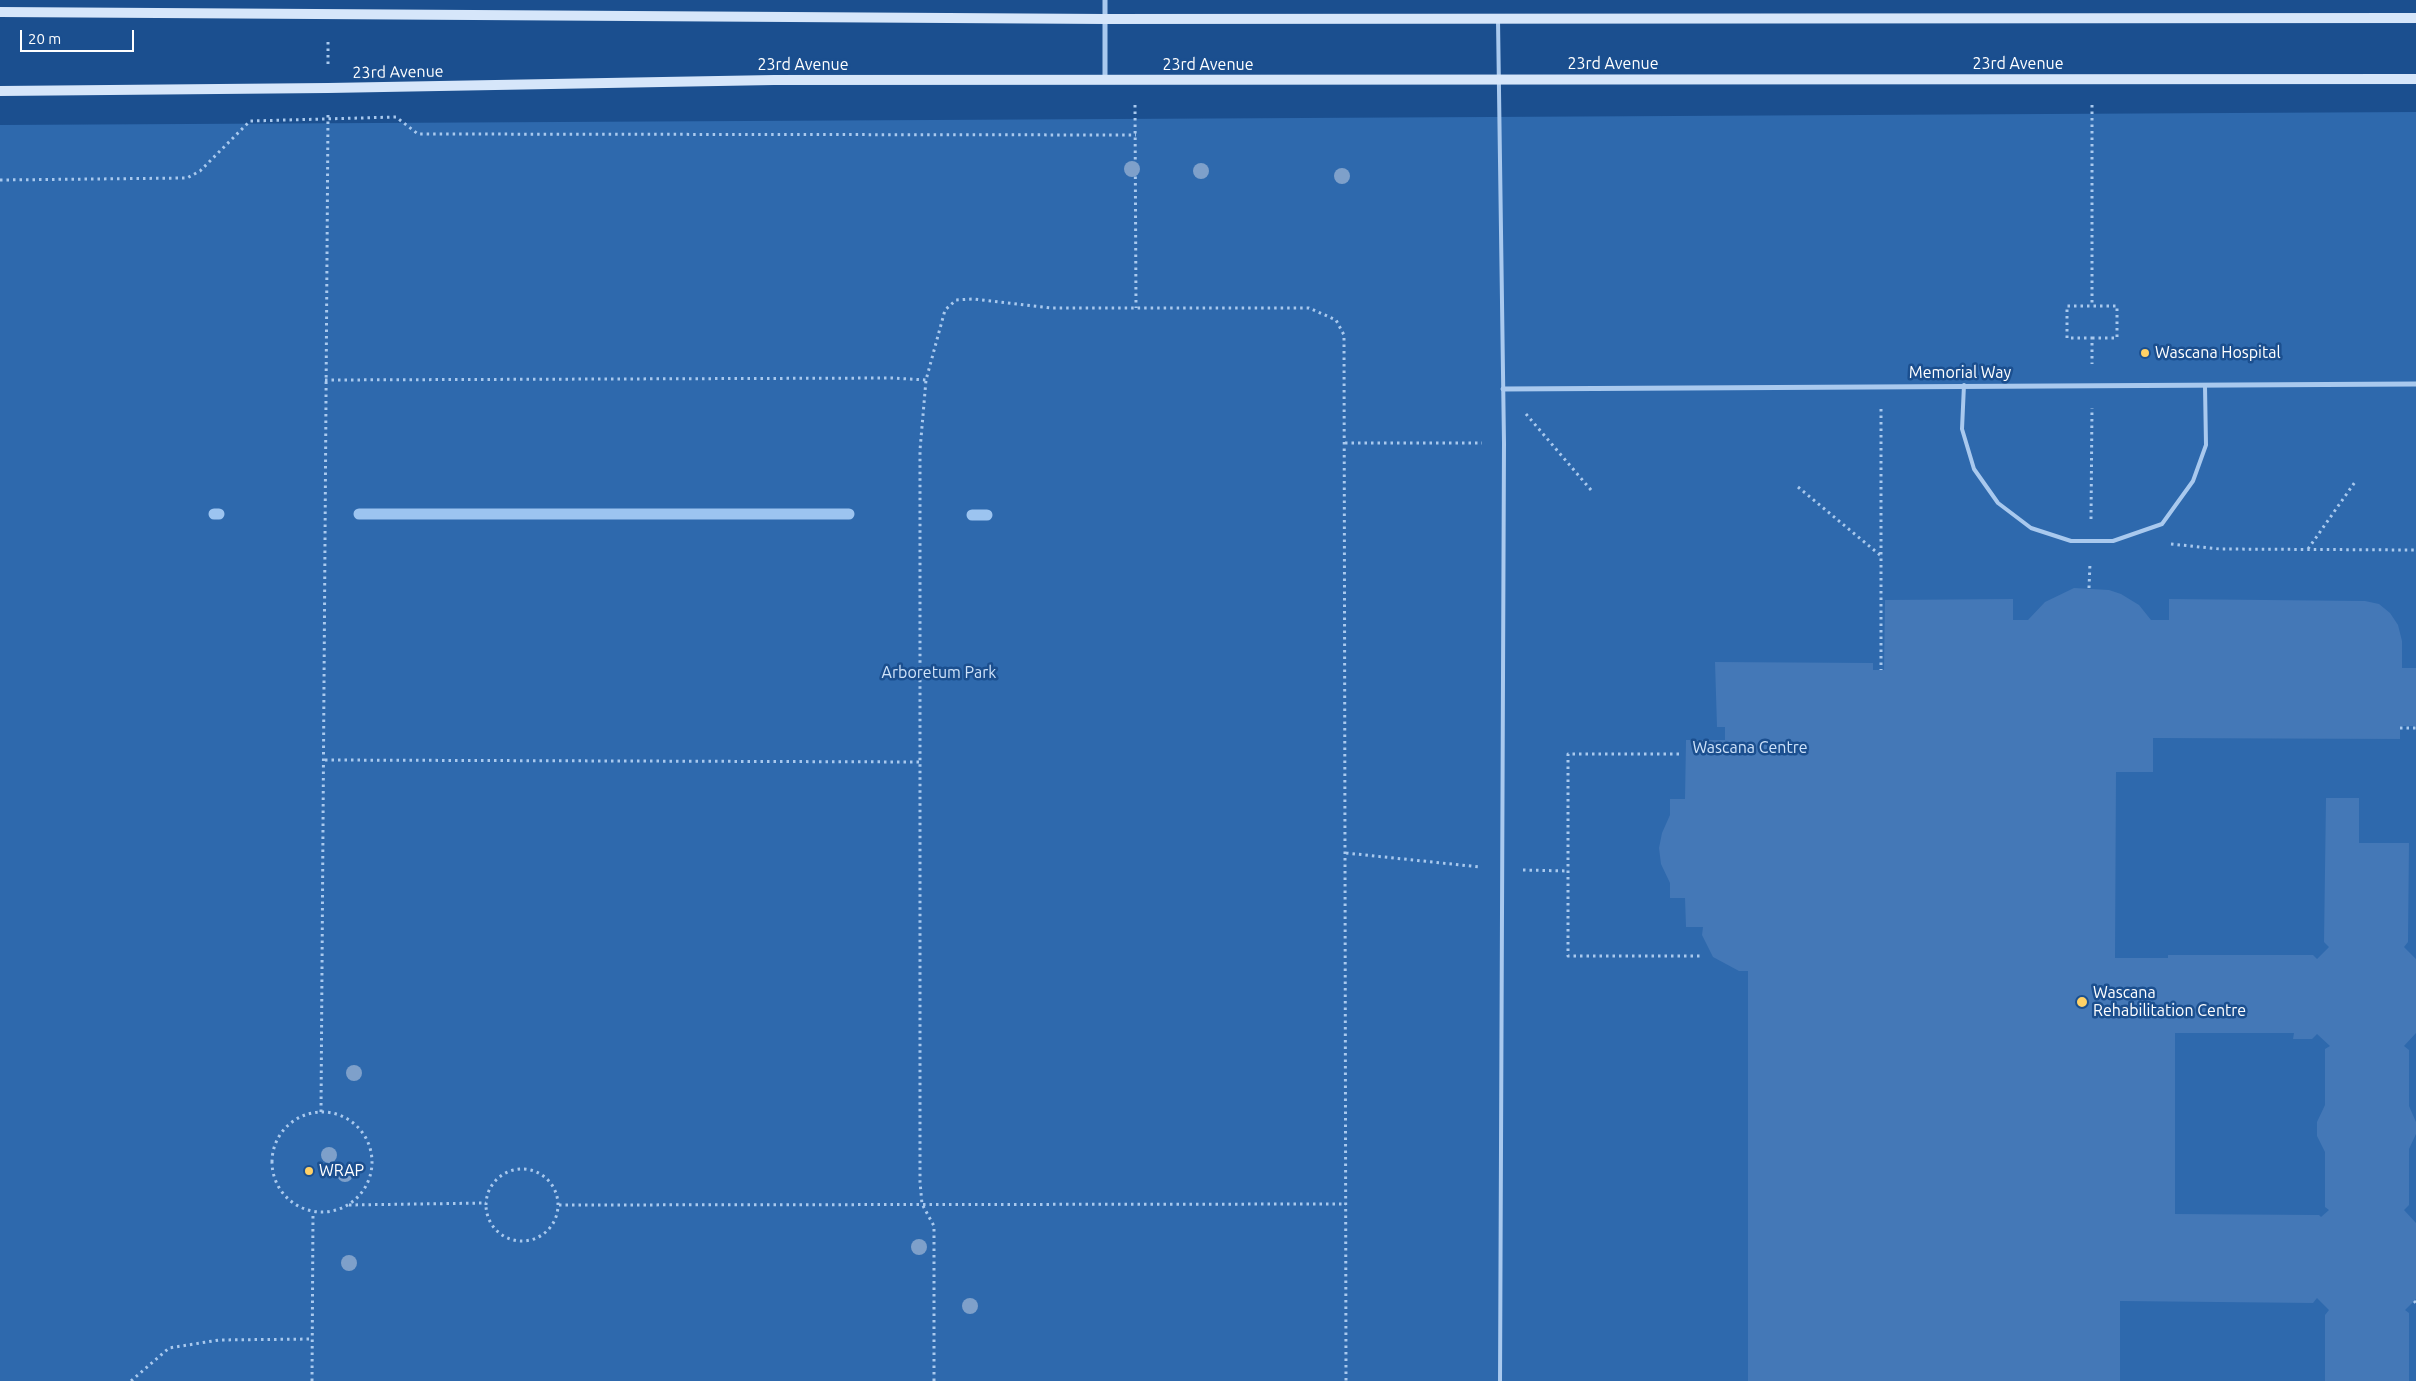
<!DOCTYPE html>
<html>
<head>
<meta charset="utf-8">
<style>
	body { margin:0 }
	#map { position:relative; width:2416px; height:1381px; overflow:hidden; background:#1b4f8f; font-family:Ubuntu,sans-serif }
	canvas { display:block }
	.scale { position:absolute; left:20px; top:30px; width:114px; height:22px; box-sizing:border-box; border:2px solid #fff; border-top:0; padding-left:6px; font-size:15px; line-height:18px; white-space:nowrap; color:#fff; -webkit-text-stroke:4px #1b4f8f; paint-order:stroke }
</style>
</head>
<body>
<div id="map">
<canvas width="2416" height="1381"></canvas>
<div class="scale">20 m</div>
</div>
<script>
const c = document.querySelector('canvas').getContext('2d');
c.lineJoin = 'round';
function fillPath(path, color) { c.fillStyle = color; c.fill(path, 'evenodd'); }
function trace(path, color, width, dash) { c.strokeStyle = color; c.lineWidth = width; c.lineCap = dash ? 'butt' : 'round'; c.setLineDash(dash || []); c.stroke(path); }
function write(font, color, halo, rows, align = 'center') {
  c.font = font + ' Ubuntu,sans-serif'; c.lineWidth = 5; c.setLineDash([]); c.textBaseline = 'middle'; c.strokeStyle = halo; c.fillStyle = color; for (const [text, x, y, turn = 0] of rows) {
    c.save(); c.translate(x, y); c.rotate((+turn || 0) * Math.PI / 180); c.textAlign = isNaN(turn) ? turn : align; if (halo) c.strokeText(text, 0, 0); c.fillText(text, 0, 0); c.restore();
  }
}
const green = new Path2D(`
	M2416 112V1381H0V125Z`);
const stream = new Path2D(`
	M214 514H219
	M359 514H849
	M972 515H987`);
const building = new Path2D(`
	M2074 588 2109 590 2121 594 2139 605 2151 620H2169V599L2365 601 2379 604 2390 613 2398 625 2402 641V668H2416V726H2400V739L2153 738V772H2116L2115 958H2168V955H2313L2317 959 2329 947 2324 942 2326 798H2359V843H2409L2408 942 2404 947 2416 959V1033L2404 1046 2409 1050V1106L2416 1122V1134L2409 1149V1205L2404 1210 2416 1223V1299L2405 1310 2409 1313V1381H2325V1315L2329 1310 2317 1298 2313 1303 2120 1301V1381H1748V971H1739L1713 957 1702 935 1703 927H1686L1685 898H1670V883L1661 864 1659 848 1662 833 1670 815V799H1685L1686 740H1725V727H1717L1715 662 1873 663V670H1884L1885 600 2013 599V620H2028L2045 602ZM2175 1033H2294L2293 1039H2312L2317 1034 2330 1046 2325 1049V1105L2317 1122V1136L2325 1152V1207L2329 1210 2321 1217 2319 1215 2175 1214Z`);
const path = new Path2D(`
	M328 64V38
	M1135 105 1136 308
	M2092 105V306
	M0 180 187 178 200 171 250 121 396 117 418 134 1136 135
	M2092 338H2117V306H2067V338H2092V364
	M325 380 892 378 926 380
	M1881 409V670
	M1526 414 1591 490
	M1345 443H1482
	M1798 487 1880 555
	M2091 519 2092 408
	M2171 544 2220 549 2416 550
	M2308 549 2355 482
	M2089 588 2090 563
	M2400 728H2416
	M1679 754H1568V956H1700
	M325 760 920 762
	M1346 853 1480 867
	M1523 870 1568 871
	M321 1112 328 113
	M272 1162a50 50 0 1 1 100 0a50 50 0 1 1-100 0Z
	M486 1205a36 36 0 1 1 72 0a36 36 0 1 1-72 0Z
	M349 1205 486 1203
	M559 1205 1346 1204
	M2414 1301 2416 1303
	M131 1381 169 1348 219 1340 313 1339
	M312 1381 313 1212
	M934 1381V1226L922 1204 920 1182V450L926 380 945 310 956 300 973 299 1051 308H1309L1336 320 1344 335 1346 1381`);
const lane = new Path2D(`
	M1498 20 1504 443 1500 1381
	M1964 385 1962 429 1974 469 1998 503 2031 528 2071 541H2113L2162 524 2193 481 2206 445 2205 386`);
const street = new Path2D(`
	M1105 0V80
	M1503 389 2416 384`);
const secondary = new Path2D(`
	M0 12 1105 19 2416 18
	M0 91 328 88 774 80 2416 79`);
const trees = [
	[1132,169],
	[1201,171],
	[1342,176],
	[354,1073],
	[329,1155],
	[345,1174],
	[919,1247],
	[349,1263],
	[970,1306]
];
const markers = [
	[2145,353,5,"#ffd166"],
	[2082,1002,6,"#ffd166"],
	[309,1171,5,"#ffd166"]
];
const streetNames = [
	["23rd Avenue",1613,64],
	["23rd Avenue",2018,64],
	["23rd Avenue",803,65],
	["23rd Avenue",1208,65],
	["23rd Avenue",398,72,-1],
	["Memorial Way",1960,373]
];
const poiNames = [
	["Wascana Hospital",2155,353],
	["Wascana",2093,993],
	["Rehabilitation Centre",2093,1011],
	["WRAP",319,1171]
];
const parkNames = [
	["Arboretum Park",939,673],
	["Wascana Centre",1750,748]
];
fillPath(green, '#2e69ad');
trace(stream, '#9cc4f0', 11);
fillPath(building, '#4478b7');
trace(path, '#a9c9ee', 3, [2.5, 4]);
trace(lane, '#a9c9ee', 4);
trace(street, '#a9c9ee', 5);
trace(secondary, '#d6e6fa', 10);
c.fillStyle = '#7ea0ca';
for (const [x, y] of trees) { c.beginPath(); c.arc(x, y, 8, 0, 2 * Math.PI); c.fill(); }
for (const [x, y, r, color] of markers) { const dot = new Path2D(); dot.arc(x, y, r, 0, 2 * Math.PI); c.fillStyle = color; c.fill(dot); trace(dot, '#1b4f8f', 2); }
write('16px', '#fff', '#1b4f8f', streetNames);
write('16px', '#fff', '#1b4f8f', poiNames, 'left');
write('16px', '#cfe3fa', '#1b4f8f', parkNames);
</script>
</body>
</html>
